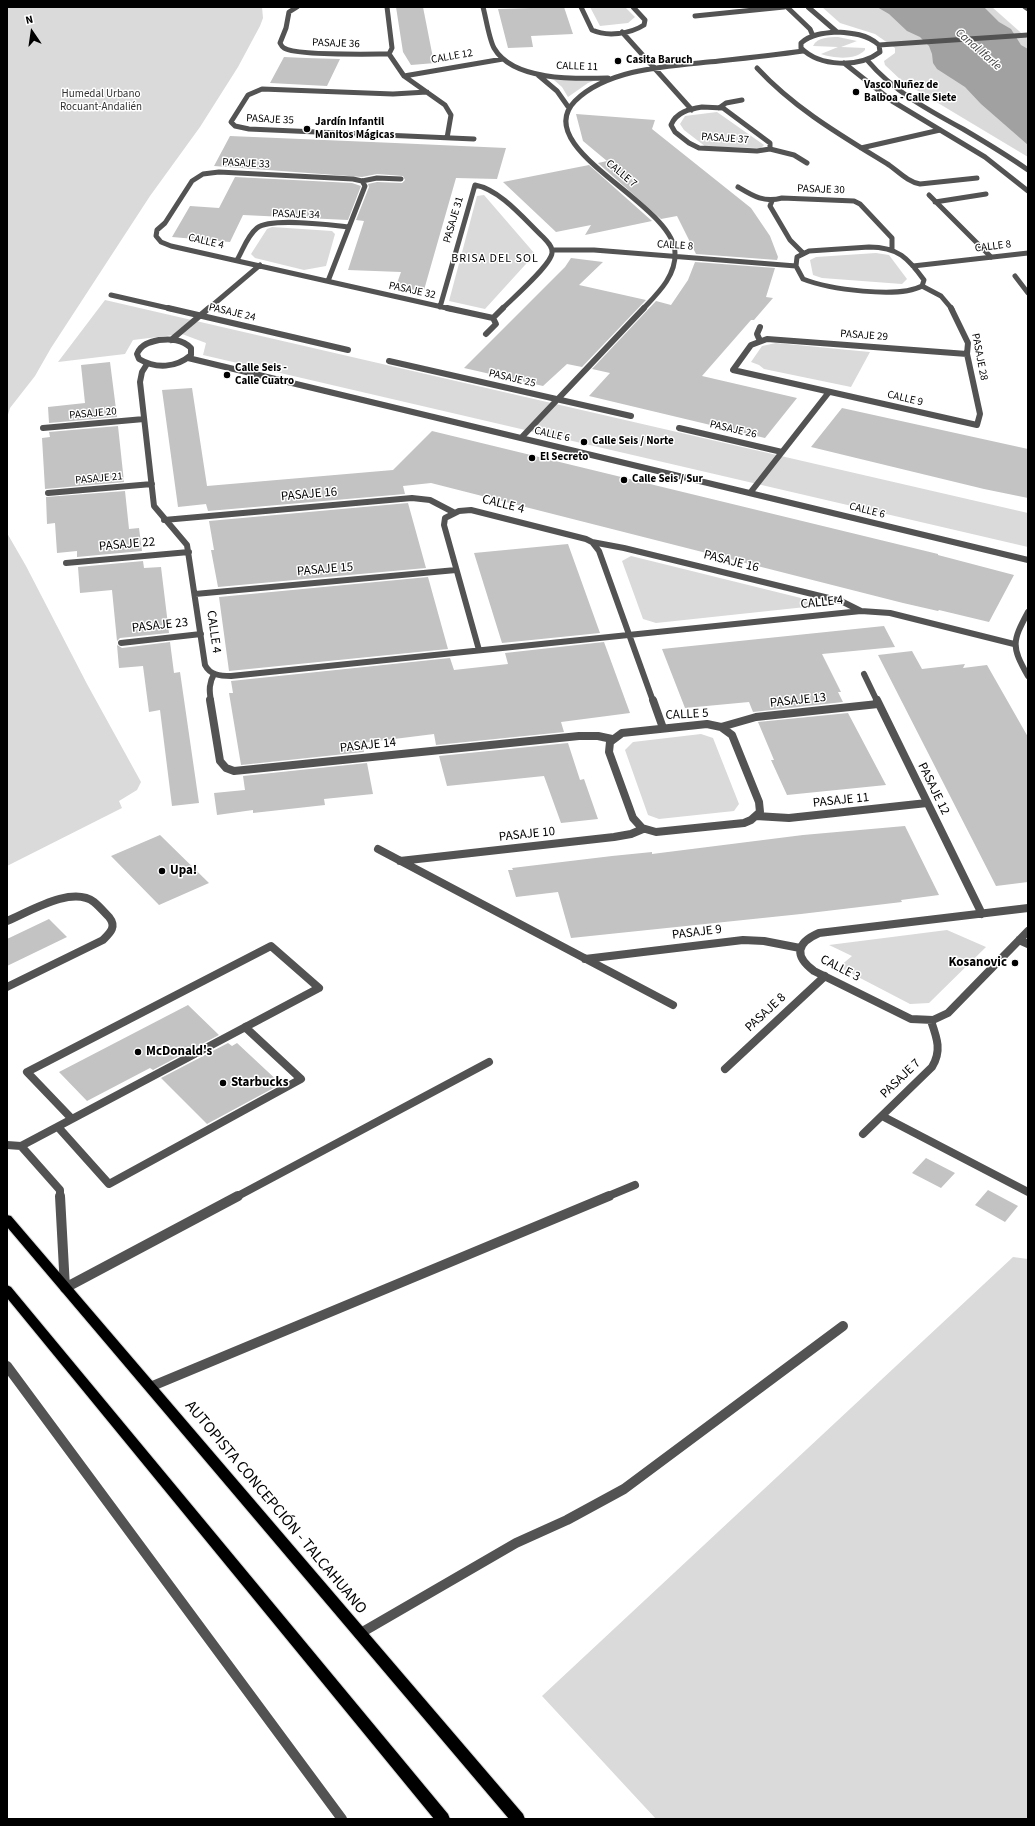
<!DOCTYPE html>
<html>
<head>
<meta charset="utf-8">
<style>
	body { margin:0 }
	#map { position:relative; width:1035px; height:1826px; overflow:hidden; background:#fff; font-family:"Source Sans 3",sans-serif }
	canvas { display:block }
	.frame { position:absolute; inset:0; border:8px solid #000; pointer-events:none }
	.north { position:absolute; left:12px; top:12px; width:40px; height:40px; -webkit-text-stroke:3px #fff; paint-order:stroke; rotate:347deg; font-size:11px; font-weight:700; line-height:16px; text-align:center; color:#000 }
	.north::after { content:''; display:block; margin:auto; width:14px; height:18px; background:#000; clip-path:polygon(50% 0,100% 100%,50% 72%,0 100%) }
</style>
</head>
<body>
<div id="map">
<canvas width="1035" height="1826"></canvas>
<div class="frame"></div>
<div class="north">N</div>
</div>
<script>
const c = document.querySelector('canvas').getContext('2d');
c.lineJoin = 'round';
function fillPath(path, color) { c.fillStyle = color; c.fill(path, 'evenodd'); }
function trace(path, color, width, dash) { c.strokeStyle = color; c.lineWidth = width; c.lineCap = dash ? 'butt' : 'round'; c.setLineDash(dash || []); c.stroke(path); }
function write(font, color, halo, rows, align = 'center') {
  c.font = font + ' "Source Sans 3",sans-serif'; c.lineWidth = 3; c.setLineDash([]); c.textBaseline = 'middle'; c.strokeStyle = halo; c.fillStyle = color; for (const [text, x, y, turn = 0] of rows) {
    c.save(); c.translate(x, y); c.rotate((+turn || 0) * Math.PI / 180); c.textAlign = isNaN(turn) ? turn : align; if (halo) c.strokeText(text, 0, 0); c.fillText(text, 0, 0); c.restore();
  }
}
const green = new Path2D(`
	M7 7H262L263 18 260 26 238 67 200 127 150 196 51 348 35 376 10 408 7 418Z
	M590 7H625L635 17 628 23 600 26Z
	M822 7H992L1028 39V157L903 82 885 65 884 61 895 53V48L875 34 840 23Z
	M838 37 857 41 841 47 865 48V50C855 61 833 58 821 54L838 47 813 46C817 37 830 37 838 37Z
	M554 80H596L588 83 568 97 562 87Z
	M717 112 764 145 761 148 706 147 684 130 680 124 685 116Z
	M484 195 535 254 485 309 449 301 477 196Z
	M272 227 332 231 335 234 326 266 304 270 255 258 251 254 267 229Z
	M876 253 889 255 907 279 902 284 822 278 813 275 810 260 816 257Z
	M105 300 1028 513V547L203 355 206 343 182 334 133 340 125 354 58 362Z
	M776 343 870 352 851 387 764 369 759 365 751 362 762 346Z
	M7 533 26 566 87 684 141 782 137 790 119 801 122 808 7 866Z
	M631 556 817 602 815 606 656 623 643 619 622 561Z
	M701 734 713 738 739 804 734 811 659 819 648 815 625 750 633 742Z
	M947 930 986 947 929 1003 910 1004 839 967 852 956 829 945Z
	M1013 1257 1028 1259V1819H656L542 1696Z`);
const water = new Path2D(`
	M877 7H984L999 22 1011 29 1021 45 1028 49V145L981 104 965 87 937 69 933 63 932 54 929 46 920 37 907 31 889 14Z`);
const building = new Path2D(`
	M396 7H423L433 58 435 63 411 65 403 52Z
	M564 7 573 34 531 36 533 47 508 48 498 9Z
	M284 57 306 58 340 59 327 86 270 83Z
	M576 114 655 120 652 129 751 208 770 236 778 257 777 260 696 254 677 216 661 219 598 163 607 161 583 141Z
	M230 136 395 143 506 148 497 179 456 178 424 290 395 289 401 272 348 270 364 221 356 220 369 187 368 184 377 182 402 183 405 180 403 176 377 174 362 177 214 166Z
	M589 165 652 221 585 235 591 225 556 232 503 182Z
	M235 177 352 183 361 186 348 220 243 215 230 242 172 237 190 206 219 208Z
	M571 258 603 262 579 285 646 300 582 367 567 364 543 386 464 368 565 267Z
	M695 262 775 268 766 297 773 298 754 320H751L702 376 797 398 765 438 589 396 610 373 592 369 656 301 671 305 688 280Z
	M110 362 117 417 49 423 48 407 85 403 81 365Z
	M192 388 207 486 393 470 432 431 938 554V555L1014 575 989 622 939 610 938 611 903 603 431 483 403 486 405 494 208 511 206 504 178 507 162 390Z
	M842 408 1028 449V498L984 489 811 447Z
	M118 426 124 482 45 489 42 438 50 437 49 432Z
	M125 491 129 529 139 528 142 551 77 557V551L57 553 55 523 47 524 46 497Z
	M408 503 426 568 218 587 211 550H214L209 521Z
	M568 544 600 633 502 643 474 553Z
	M143 561 144 568 161 567 169 633 120 638 117 641 112 590 80 593 78 567Z
	M428 577 448 649 229 671 219 597Z
	M884 626 895 647 822 654 841 692H838L843 702 753 712 749 702 685 708 662 649Z
	M170 642 174 673 180 672 199 803 172 806 160 710 149 712 143 666 119 668 117 645 122 648Z
	M604 642 630 713 561 722 564 732 436 745 434 734 362 743 364 752 241 765 229 693H233L231 681 450 658 454 670 508 664 505 653Z
	M912 651 922 669 965 664 963 668 987 665 1028 737V882L996 886 878 655Z
	M848 713 886 785 787 795 771 760H774L758 722Z
	M568 743 580 780 584 779 598 819 561 823 544 776 447 786 439 756Z
	M367 763 373 794 324 799 325 805 253 813V810L217 815 214 793 245 790 243 776Z
	M905 826 939 895 901 900 902 902 801 914 571 938 558 892 516 897 508 870H513L512 868 612 856 652 852V854L803 835Z
	M160 835 209 883 159 905 111 856Z
	M49 919 67 937 7 966V939Z
	M188 1005 219 1035 153 1070 150 1068 87 1101 59 1072Z
	M228 1043 232 1046 237 1043 281 1084 207 1124 161 1078Z
	M926 1158 955 1173 941 1188 912 1173Z
	M988 1190 1018 1206 1005 1222 975 1205Z`);
const serviceFar2 = new Path2D(`
	M695 16 784 7
	M757 68C795 109 842 136 889 165 899 172 908 182 920 184L977 178
	M861 148 940 130
	M929 195 991 257
	M935 202 986 194
	M1015 276 1028 293`);
const serviceFar1 = new Path2D(`
	M7 921C29 912 72 885 94 902 99 906 104 912 109 917 117 927 110 933 103 940L7 987
	M271 946 319 988 72 1119 27 1072Z
	M58 1127 109 1184 301 1079 245 1027
	M7 1145 21 1146 72 1119
	M21 1146 60 1190V1197
	M236 1197 489 1062
	M606 1197 635 1185`);
const service = new Path2D(`
	M60 1196 65 1288 238 1196
	M7 1366 342 1819
	M150 1387 609 1196
	M359 1634 516 1543 567 1520 624 1489 843 1326`);
const minorFar2 = new Path2D(`
	M297 7 289 12 286 28 280 43C281 45 282 47 284 48 295 56 371 54 389 54
	M387 7 392 48 389 54
	M483 7C486 18 489 39 494 48 513 81 575 79 608 78
	M581 7 592 30C607 37 630 34 644 25L645 20 633 7
	M1025 7 1028 9
	M622 32 692 110
	M389 54 404 76 445 105 451 115 447 138
	M538 75 557 91 569 108
	M404 76 503 59
	M427 92 393 94 262 89 248 95 231 122 235 126 249 129 474 139
	M702 107 723 108 770 143V149L757 151 699 148 689 143 675 132 671 125C676 112 690 109 702 107Z
	M719 108 726 103 742 100
	M770 149 794 155 807 163
	M401 179 377 178 362 181 353 179 219 172 203 174 192 181 165 223 157 230 156 236 161 242 171 246 451 309
	M738 187C753 196 764 203 782 198L854 201 860 204 892 238V249
	M772 201 770 206 790 240 803 253
	M869 247C898 247 908 258 924 280L922 286C898 299 828 289 803 279L796 266 797 257 809 251Z
	M552 250H594L796 266
	M237 260C243 250 247 236 257 228 271 217 330 225 349 227
	M913 266 1028 253
	M328 281 365 186 362 181
	M922 286 941 296 952 309
	M111 295 172 309
	M440 307 475 185C501 190 524 219 543 237 547 241 553 247 552 253 551 265 512 299 502 309
	M208 309 260 265
	M643 309C658 293 676 276 675 253 675 204 528 149 575 101 609 67 674 66 719 61 747 58 775 55 803 51`);
const minorFar1 = new Path2D(`
	M168 308 348 350
	M447 308 493 318
	M951 308 968 343 967 354
	M493 318 503 308
	M760 327 757 334 760 341
	M486 334 496 324 493 318
	M767 339 967 354 980 414 977 425 733 370 751 345Z
	M159 340C171 339 182 339 191 348V355C176 368 156 369 139 359L137 354C141 344 150 342 159 340Z
	M171 340 209 308
	M188 358 1028 560
	M389 361 631 416
	M147 364 142 372 140 382 154 506 187 545 205 665C210 675 220 676 231 676L861 611 890 613 1014 644
	M43 428 144 419
	M679 428 782 452
	M521 438 644 308
	M48 493 152 484
	M750 493 829 392
	M164 520 412 498 430 500 453 512
	M592 542 624 548 841 601 861 611
	M66 563 189 552
	M195 594 456 570
	M1028 612C1012 642 1011 646 1028 676
	M121 643 201 634
	M479 650 444 525 445 518 459 511 471 510 586 539 592 542 599 551 653 701
	M864 674 877 701
	M211 701C209 690 209 683 214 674`);
const minor = new Path2D(`
	M210 700 220 761 226 768 234 771 579 736H598L612 739
	M653 700 663 728
	M877 700 982 914
	M707 724 721 727 732 735 759 802 760 812 751 820 744 823 656 832 642 828 633 818 609 752 610 742 622 733Z
	M721 727 756 717 878 704
	M756 816 789 818 927 803
	M378 849 673 1005
	M400 861 614 837 631 834 643 829
	M1028 908 819 933C796 943 794 956 814 971L911 1019 933 1020 948 1013 1028 931
	M1019 940 1028 944
	M585 959 743 940 764 941 800 948
	M725 1069 825 976
	M882 1116 1028 1192
	M863 1134 932 1067C942 1051 937 1038 931 1021`);
const tertiary = new Path2D(`
	M787 7 810 29 813 36
	M808 7 837 32
	M837 32C852 33 867 34 879 45L880 52C859 68 820 67 801 48V43C811 34 824 33 837 32Z
	M879 45 1028 35
	M867 60C893 91 928 110 963 129 985 142 1007 155 1028 170
	M844 63 892 101 985 157 1028 191`);
const primary = new Path2D(`
	M7 1215 11 1216 523 1814 525 1819H509L7 1227Z
	M7 1285 11 1287 448 1814 450 1819H434L7 1298Z`);
const markers = [
	[618,61,4,"#000"],
	[856,92,4,"#000"],
	[307,129,4,"#000"],
	[227,375,4,"#000"],
	[584,442,4,"#000"],
	[532,458,4,"#000"],
	[624,480,4,"#000"],
	[162,871,4,"#000"],
	[1015,963,4,"#000"],
	[138,1052,4,"#000"],
	[223,1083,4,"#000"]
];
const farStreetnames = [
	["PASAJE 36",336,44,2],
	["CALLE 12",452,57,-10],
	["CALLE 11",577,67,2],
	["PASAJE 35",270,120,3],
	["PASAJE 37",725,139,4],
	["PASAJE 33",246,164,3],
	["CALLE 7",621,174,40],
	["PASAJE 30",821,190,2],
	["PASAJE 34",296,215,2],
	["PASAJE 31",454,220,-74],
	["CALLE 4",206,242,13],
	["CALLE 8",675,246,4],
	["CALLE 8",993,247,-7],
	["PASAJE 32",412,291,12],
	["PASAJE 24",232,313,13],
	["PASAJE 29",864,336,4],
	["PASAJE 28",979,357,79],
	["PASAJE 25",512,379,13],
	["CALLE 9",905,399,13],
	["PASAJE 20",93,414,-5],
	["PASAJE 26",733,430,13],
	["CALLE 6",552,435,13],
	["PASAJE 21",99,479,-5],
	["CALLE 6",867,511,14]
];
const farPoinames = [
	["Casita Baruch",626,61],
	["Vasco Nuñez de",864,86],
	["Balboa - Calle Siete",864,99],
	["Jardín Infantil",315,123],
	["Manitos Mágicas",315,136],
	["Calle Seis -",235,369],
	["Calle Cuatro",235,382],
	["Calle Seis / Norte",592,442],
	["El Secreto",540,458],
	["Calle Seis / Sur",632,480]
];
const farParknames = [
	["Humedal Urbano",101,95],
	["Rocuant-Andalién",101,108]
];
const farWaternames = [
	["Canal Ifarle",978,50,41]
];
const farNeighbourhoodnames = [
	["BRISA DEL SOL",495,259]
];
const streetNames = [
	["PASAJE 16",309,495,-5],
	["CALLE 4",503,505,14],
	["PASAJE 22",127,545,-5],
	["PASAJE 16",731,562,14],
	["PASAJE 15",325,570,-5],
	["CALLE 4",822,603,-6],
	["PASAJE 23",160,626,-6],
	["CALLE 4",213,632,82],
	["PASAJE 13",798,701,-6],
	["CALLE 5",687,715,-3],
	["PASAJE 14",368,746,-6],
	["PASAJE 12",933,789,64],
	["PASAJE 11",841,801,-6],
	["PASAJE 10",527,835,-6],
	["PASAJE 9",697,933,-7],
	["CALLE 3",840,969,27],
	["PASAJE 8",766,1013,-43],
	["PASAJE 7",901,1079,-44]
];
const poiNames = [
	["Upa!",170,871],
	["Kosanovic",1007,963,"right"],
	["McDonald's",146,1052],
	["Starbucks",231,1083]
];
const nearStreetnames = [
	["AUTOPISTA CONCEPCIÓN - TALCAHUANO",275,1508,50]
];
fillPath(green, '#dadada');
fillPath(water, '#a1a1a1');
fillPath(building, '#c3c3c3');
trace(primary, '#dbdbdb', 2);
trace(serviceFar2, '#535353', 5);
trace(serviceFar1, '#535353', 8);
trace(service, '#535353', 10);
trace(minorFar2, '#535353', 5);
trace(minorFar1, '#535353', 6);
trace(minor, '#535353', 8);
trace(tertiary, '#535353', 5);
fillPath(primary, '#000');
for (const [x, y, r, color] of markers) { const dot = new Path2D(); dot.arc(x, y, r, 0, 2 * Math.PI); c.fillStyle = color; c.fill(dot); trace(dot, '#fff', 1.5); }
write('11px', '#000', '#fff', farStreetnames);
write('bold 11px', '#000', '#fff', farPoinames, 'left');
write('11px', '#313131', '#fff', farParknames);
write('italic 12px', '#424242', '#fff', farWaternames);
c.letterSpacing = '1px';
write('12px', '#000', '#fff', farNeighbourhoodnames);
c.letterSpacing = '0px';
write('13px', '#000', '#fff', streetNames);
write('bold 13px', '#000', '#fff', poiNames, 'left');
write('16px', '#000', '#fff', nearStreetnames);
</script>
</body>
</html>
